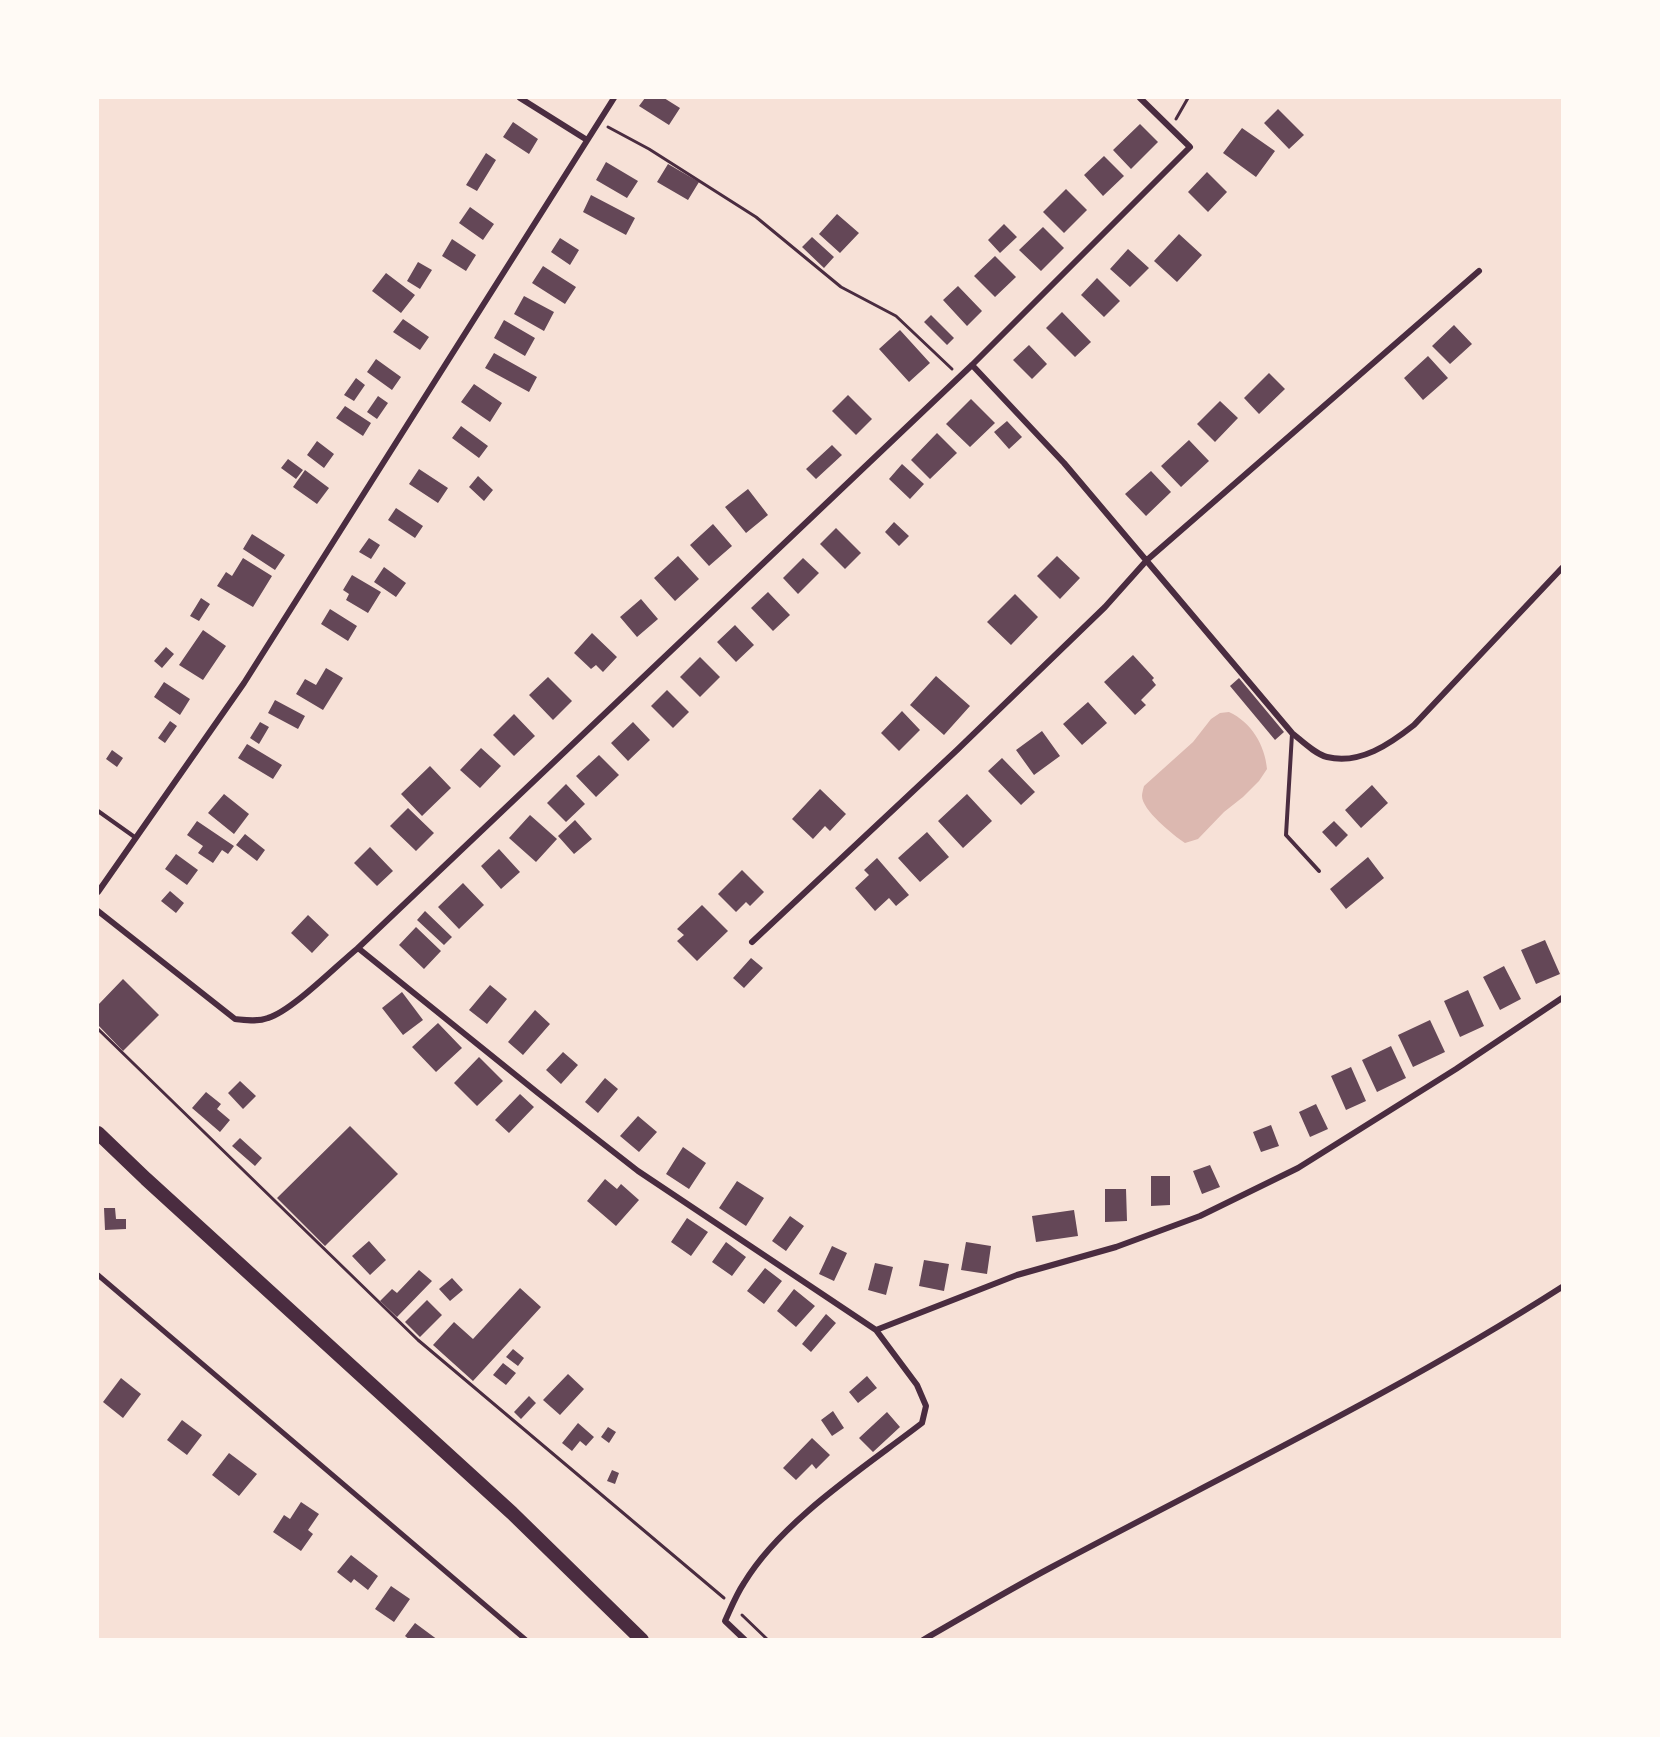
<!DOCTYPE html>
<html>
<head>
<meta charset="utf-8">
<style>
	body { margin:0 }
	#map { position:relative; width:1660px; height:1737px; overflow:hidden; background:#f7e1d7; font-family:"Fira Sans Condensed",sans-serif }
	canvas { display:block }
	.frame { position:absolute; inset:0; border:99px solid #fffaf5; pointer-events:none }
</style>
</head>
<body>
<div id="map">
<canvas width="1660" height="1737"></canvas>
<div class="frame"></div>
</div>
<script>
const c = document.querySelector('canvas').getContext('2d');
c.lineJoin = 'round';
function fillPath(path, color) { c.fillStyle = color; c.fill(path, 'evenodd'); }
function trace(path, color, width, dash) { c.strokeStyle = color; c.lineWidth = width; c.lineCap = dash ? 'butt' : 'round'; c.setLineDash(dash || []); c.stroke(path); }
const water = new Path2D(`
	M1229 712C1251 722 1265 745 1267 769L1259 781 1243 797 1224 812 1198 839 1185 843C1173 835 1142 810 1142 796 1142 793 1143 790 1144 786L1193 742 1211 719 1220 713Z`);
const building = new Path2D(`
	M645 98H664L680 108 669 125 639 106Z
	M1278 109 1304 135 1289 149 1264 123Z
	M513 122 538 139 529 154 503 137Z
	M1140 124 1158 142 1131 169 1113 150Z
	M1242 128 1275 151 1256 177 1223 153Z
	M486 153 496 160 477 191 466 185Z
	M1104 156 1124 176 1103 196 1084 175Z
	M606 162 638 181 627 198 596 180Z
	M668 164 699 182 688 200 657 182Z
	M1207 172 1227 192 1208 212 1188 192Z
	M1066 189 1087 210 1064 233 1043 212Z
	M591 195 635 218 626 235 583 212Z
	M470 207 494 224 483 240 459 223Z
	M837 214 859 233 840 253 819 234Z
	M1004 224 1017 237 1000 253 988 240Z
	M1043 227 1064 248 1041 271 1019 250Z
	M1179 234 1202 255 1177 282 1154 261Z
	M812 237 834 257 824 268 802 247Z
	M560 238 579 250 570 265 551 252Z
	M452 239 476 255 466 271 442 256Z
	M1128 249 1149 268 1130 287 1110 269Z
	M995 256 1016 277 995 297 974 276Z
	M418 262 432 270 420 289 407 281Z
	M543 266 576 287 565 304 532 283Z
	M386 273 415 295 401 313 372 291Z
	M1097 278 1120 301 1104 317 1081 295Z
	M958 286 982 311 967 326 943 300Z
	M524 296 554 312 544 331 514 314Z
	M1062 312 1091 342 1075 357 1046 328Z
	M931 315 954 338 947 345 924 322Z
	M403 319 429 337 420 350 393 332Z
	M504 320 535 338 525 356 494 338Z
	M1454 325 1472 344 1450 364 1432 346Z
	M900 330 930 363 909 382 879 349Z
	M1029 345 1047 364 1032 379 1013 360Z
	M494 353 537 377 529 392 485 368Z
	M1428 356 1448 378 1423 400 1404 378Z
	M376 359 401 377 392 390 367 372Z
	M1269 373 1285 389 1259 414 1244 398Z
	M356 378 365 385 354 401 344 395Z
	M474 384 502 403 490 422 461 402Z
	M848 395 872 419 856 435 832 411Z
	M378 396 388 403 377 419 367 412Z
	M971 399 995 423 970 447 946 424Z
	M1220 401 1238 418 1215 442 1197 424Z
	M345 406 371 423 363 436 336 418Z
	M1007 421 1022 437 1009 449 994 432Z
	M461 426 488 446 479 458 452 438Z
	M937 433 957 453 930 479 911 460Z
	M1189 440 1209 461 1181 487 1161 466Z
	M317 441 334 454 324 468 307 455Z
	M832 445 842 455 816 479 806 469Z
	M288 459 303 470 296 479 281 468Z
	M902 464 924 484 910 499 889 479Z
	M419 469 448 488 438 503 409 484Z
	M305 470 329 488 317 504 293 487Z
	M1151 471 1171 492 1146 516 1125 494Z
	M478 476 493 490 484 501 469 487Z
	M748 489 768 515 746 533 725 507Z
	M396 508 423 526 415 538 388 520Z
	M894 522 909 536 899 546 885 532Z
	M713 524 732 546 709 566 690 545Z
	M836 528 861 553 845 569 820 544Z
	M252 534 285 555 275 570 243 549Z
	M369 538 380 545 371 559 359 552Z
	M678 556 699 579 675 601 654 578Z
	M1057 556 1080 578 1060 599 1037 576Z
	M243 558 272 576 253 607 217 586 226 572 232 576Z
	M803 558 819 573 798 594 783 578Z
	M384 567 406 583 396 597 374 582Z
	M352 575 381 592 368 613 346 600 349 594 343 590Z
	M768 592 790 615 773 631 751 608Z
	M1015 594 1038 617 1011 645 987 622Z
	M201 598 210 604 199 621 190 616Z
	M641 599 658 619 637 637 620 617Z
	M330 609 357 626 348 641 321 624Z
	M735 625 754 645 736 662 717 642Z
	M203 630 226 646 203 680 179 665Z
	M592 633 617 657 603 672 596 665 591 669 574 653Z
	M166 647 174 654 162 668 154 661Z
	M1133 655 1154 678 1152 680 1156 685 1141 700 1146 705 1135 715 1104 682Z
	M700 657 720 677 700 697 680 677Z
	M326 668 343 678 323 710 296 694 305 679 316 685Z
	M936 676 970 706 944 735 910 705Z
	M548 677 572 701 553 720 529 695Z
	M1239 678 1284 732 1275 740 1230 686Z
	M164 682 190 699 180 715 154 697Z
	M667 690 689 712 673 728 651 706Z
	M275 700 305 716 298 729 268 713Z
	M1088 702 1107 723 1082 745 1063 724Z
	M902 711 920 730 899 751 881 733Z
	M514 714 535 736 514 756 493 735Z
	M170 721 177 726 165 743 158 738Z
	M260 722 269 727 259 744 250 738Z
	M633 722 650 740 628 761 611 743Z
	M1042 731 1060 756 1034 775 1016 750Z
	M247 744 282 765 273 779 238 758Z
	M481 748 501 766 480 788 460 770Z
	M112 750 123 758 117 767 106 759Z
	M599 755 619 775 596 797 576 776Z
	M1002 758 1035 792 1021 805 988 771Z
	M430 766 451 788 422 816 401 794Z
	M566 784 585 804 566 822 547 803Z
	M1372 785 1388 803 1361 828 1345 810Z
	M820 789 846 814 830 831 825 826 813 839 792 819Z
	M224 794 249 814 234 834 208 813Z
	M967 794 992 821 963 848 938 821Z
	M408 808 434 833 416 851 390 826Z
	M530 815 557 839 536 862 509 838Z
	M575 820 592 839 574 854 558 836Z
	M197 821 234 846 228 854 222 850 213 863 198 853 203 846 187 835Z
	M1334 821 1348 835 1336 847 1322 832Z
	M927 832 949 857 920 882 898 858Z
	M245 834 265 850 257 861 236 845Z
	M370 847 393 871 377 886 354 863Z
	M499 849 520 872 501 889 481 866Z
	M176 854 198 870 187 885 165 869Z
	M1368 857 1384 878 1346 909 1330 889Z
	M877 858 909 895 896 906 889 898 875 911 855 888 869 875 864 870Z
	M742 870 764 892 750 906 746 902 736 912 718 894Z
	M463 883 484 905 459 929 438 907Z
	M170 891 184 903 176 913 161 901Z
	M702 905 728 931 697 961 677 941 684 935 677 929Z
	M425 911 452 937 444 945 417 920Z
	M308 915 329 935 312 953 291 933Z
	M416 927 441 951 424 969 399 945Z
	M1545 940 1560 974 1536 984 1521 950Z
	M751 958 763 968 744 988 733 978Z
	M1504 966 1521 999 1500 1010 1483 977Z
	M123 979 159 1015 123 1051 98 1025V1005Z
	M490 985 507 999 487 1024 469 1010Z
	M1468 990 1484 1026 1460 1037 1444 1001Z
	M402 992 423 1020 403 1035 382 1008Z
	M535 1010 550 1024 523 1055 508 1042Z
	M1430 1020 1445 1052 1413 1067 1398 1035Z
	M438 1023 462 1048 436 1072 412 1047Z
	M1391 1046 1406 1078 1377 1092 1362 1060Z
	M563 1052 578 1065 561 1084 546 1070Z
	M479 1057 503 1081 477 1106 454 1083Z
	M1351 1067 1366 1101 1346 1110 1331 1076Z
	M605 1078 618 1089 598 1113 585 1102Z
	M240 1081 256 1096 243 1109 228 1093Z
	M206 1092 221 1104 217 1109 230 1120 220 1132 192 1108Z
	M520 1094 534 1107 509 1133 495 1120Z
	M1316 1104 1328 1129 1310 1137 1299 1112Z
	M638 1116 657 1132 639 1152 620 1136Z
	M1271 1125 1279 1146 1261 1152 1253 1132Z
	M350 1126 398 1174 325 1246 277 1198Z
	M240 1138 262 1158 255 1166 232 1146Z
	M683 1147 706 1163 689 1189 666 1174Z
	M1210 1165 1220 1187 1202 1194 1193 1171Z
	M1151 1176H1170V1205L1151 1206Z
	M605 1179 617 1189 621 1184 639 1200 616 1226 587 1201Z
	M737 1181 764 1198 746 1226 719 1208Z
	M1105 1189H1126L1127 1221 1105 1222Z
	M104 1208H115L116 1219H126V1229L105 1230Z
	M1074 1210 1078 1236 1036 1242 1032 1216Z
	M790 1216 804 1226 786 1251 772 1241Z
	M687 1218 708 1232 691 1256 671 1242Z
	M369 1241 386 1260 370 1275 352 1256Z
	M726 1242 746 1257 732 1276 712 1262Z
	M966 1242 991 1246 987 1274 961 1270Z
	M832 1246 847 1253 834 1281 819 1274Z
	M924 1260 949 1264 944 1291 919 1286Z
	M875 1263 893 1267 886 1295 868 1290Z
	M765 1268 782 1281 764 1304 747 1291Z
	M419 1270 432 1281 397 1317 380 1301 392 1289 397 1293Z
	M452 1278 463 1290 450 1301 439 1289Z
	M520 1288 541 1307 473 1381 433 1345 454 1322 473 1339Z
	M794 1289 815 1306 796 1327 777 1311Z
	M427 1300 442 1315 420 1337 405 1322Z
	M826 1314 836 1323 811 1352 802 1344Z
	M513 1349 524 1358 518 1366 506 1357Z
	M503 1363 516 1373 506 1385 493 1375Z
	M568 1374 584 1389 560 1415 543 1400Z
	M867 1376 877 1388 858 1403 849 1392Z
	M121 1378 141 1394 123 1418 103 1402Z
	M529 1396 536 1403 521 1419 514 1412Z
	M833 1411 844 1428 832 1436 821 1420Z
	M887 1412 900 1427 873 1452 859 1438Z
	M182 1420 202 1435 187 1455 167 1440Z
	M578 1423 594 1437 586 1446 580 1441 572 1451 562 1443Z
	M608 1427 616 1432 609 1443 601 1437Z
	M812 1438 830 1455 816 1469 812 1464 796 1480 783 1468Z
	M229 1453 257 1474 239 1496 212 1475Z
	M612 1470 619 1473 615 1484 607 1481Z
	M301 1502 319 1514 308 1530 313 1534 301 1551 273 1532 284 1515 290 1519Z
	M351 1555 378 1576 368 1590 354 1579 351 1583 337 1572Z
	M391 1586 410 1599 394 1622 375 1609Z
	M415 1623 438 1640H410L405 1636Z`);
const path = new Path2D(`
	M1176 119 1188 98
	M608 127 649 149 756 217 841 287 896 316 952 369
	M98 1029 418 1340 724 1598
	M742 1615 768 1640`);
const service = new Path2D(`
	M1292 734 1286 835 1319 871
	M98 811 136 838`);
const pedestrian = new Path2D(`
	M98 1275 526 1640`);
const minor = new Path2D(`
	M520 98 587 140
	M972 365 1064 463 1292 733C1302 741 1315 754 1327 757 1360 765 1390 744 1414 725L1562 568
	M98 892 244 683 614 98
	M98 911 235 1019C246 1020 258 1022 268 1018 292 1011 337 965 358 948L972 365 1190 147 1140 98
	M752 942 957 750 1105 607 1147 560 1479 271
	M358 948 538 1093 638 1171 876 1330 1017 1275 1116 1247 1200 1216 1298 1168 1456 1069 1562 998
	M745 1640 725 1621C731 1608 736 1595 744 1583 781 1521 865 1467 922 1423L926 1406 917 1385 876 1330
	M923 1640C965 1616 1007 1591 1050 1568 1222 1476 1398 1392 1562 1287`);
const trunk = new Path2D(`
	M98 1133 146 1179 512 1513 642 1640`);
fillPath(water, '#dcb8b0');
fillPath(building, '#644757');
trace(path, '#4a2c40', 3);
trace(service, '#4a2c40', 4);
trace(pedestrian, '#4a2c40', 5);
trace(minor, '#4a2c40', 6);
trace(trunk, '#4a2c40', 14);
</script>
</body>
</html>
